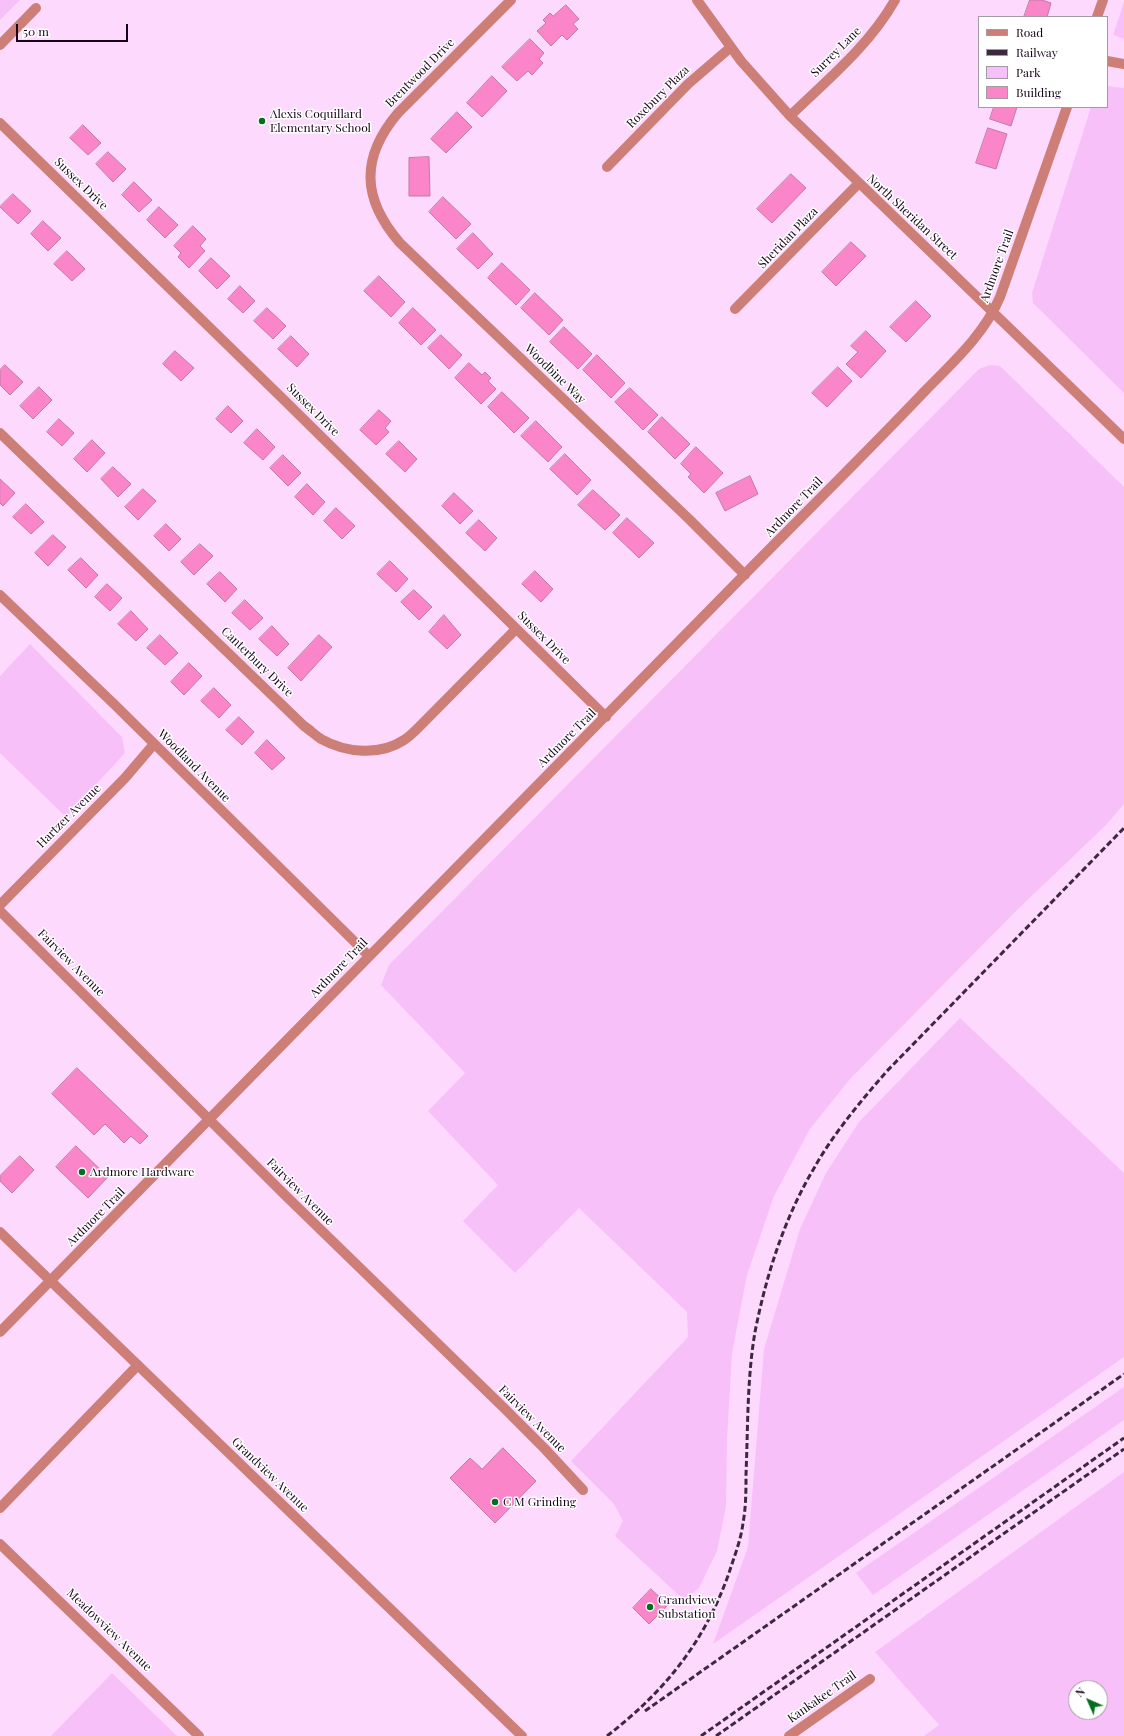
<!DOCTYPE html>
<html>
<head>
<meta charset="utf-8">
<style>
	body { margin:0 }
	#map { position:relative; width:1124px; height:1736px; overflow:hidden; background:#fdd9fe; font-family:"Playfair Display",serif }
	canvas { display:block }
	.legend { position:absolute; left:978px; top:16px; width:130px; height:92px; box-sizing:border-box; background:#fff; border:1px solid #a39ba3; margin:0; padding:5px 7px; list-style:none; font-size:12px; color:#180419 }
	.legend li { display:flex; align-items:center; gap:8px; height:20px }
	.legend b { width:20px; border:1px solid #a39ba3 }
	.north { position:absolute; left:1068px; top:1680px; width:40px; height:40px; box-sizing:border-box; background:#fff; border:1px solid #a39ba3; border-radius:50%; rotate:315deg; font-size:11px; font-weight:700; line-height:16px; text-align:center; color:#180419 }
	.north::after { content:''; display:block; margin:auto; width:14px; height:18px; background:#036e1f; clip-path:polygon(50% 0,100% 100%,50% 72%,0 100%) }
	.scale { position:absolute; left:16px; top:24px; width:112px; height:18px; box-sizing:border-box; border:2px solid #180419; border-top:0; padding-left:5px; font-size:12px; line-height:14px; white-space:nowrap; color:#180419; -webkit-text-stroke:3px #fff; paint-order:stroke }
</style>
</head>
<body>
<div id="map">
<canvas width="1124" height="1736"></canvas>
<ul class="legend">
<li><b style="height:5px;background:#cc7e77"></b>Road</li>
<li><b style="height:5px;background:#3e283f"></b>Railway</li>
<li><b style="height:11px;background:#f7c0f9"></b>Park</li>
<li><b style="height:11px;background:#fa86c9"></b>Building</li>
</ul>
<div class="north">N</div>
<div class="scale">50 m</div>
</div>
<script>
const c = document.querySelector('canvas').getContext('2d');
c.lineJoin = 'round';
function fillPath(path, color) { c.fillStyle = color; c.fill(path, 'evenodd'); }
function trace(path, color, width, dash) { c.strokeStyle = color; c.lineWidth = width; c.lineCap = dash ? 'butt' : 'round'; c.setLineDash(dash || []); c.stroke(path); }
function write(font, color, halo, rows, align = 'center') {
  c.font = font + ' "Playfair Display",serif'; c.lineWidth = 3; c.setLineDash([]); c.textBaseline = 'middle'; c.strokeStyle = halo; c.fillStyle = color; for (const [text, x, y, turn = 0] of rows) {
    c.save(); c.translate(x, y); c.rotate((+turn || 0) * Math.PI / 180); c.textAlign = isNaN(turn) ? turn : align; if (halo) c.strokeText(text, 0, 0); c.fillText(text, 0, 0); c.restore();
  }
}
const green = new Path2D(`
	M0 0H20L0 20Z
	M1124 2V39L1113 35Z
	M1107 86 1124 88V393L1033 303 1032 293 1091 107H1107Z
	M990 365 1000 366 1124 487V804L1106 825 1017 910 850 1079 810 1129 774 1196 747 1275 732 1353 727 1438 726 1506 717 1551 699 1588 684 1600 615 1536 623 1521 614 1504 571 1461 688 1337 687 1312 579 1208 515 1273 463 1221 498 1185 428 1111 465 1073 381 985 389 965 979 369Z
	M30 644 122 737 125 753 66 817 0 753V676Z
	M960 1018 1124 1173V1357L713 1644 748 1547 764 1349 800 1229 826 1173 859 1122Z
	M1124 1387V1420L873 1595 856 1573Z
	M1124 1472V1736H924L939 1725 875 1652ZM1076 1688H1100V1712H1076Z
	M112 1673 177 1736H51Z`);
const building = new Path2D(`
	M1030 0H1042L1051 3 1047 17H1024Z
	M566 5 579 19 573 24 578 29 567 40 562 35 551 46 537 31 546 23 543 20 550 13 553 16Z
	M530 39 544 53 539 59 543 63 532 75 528 71 517 81 502 67Z
	M492 76 507 91 482 117 467 103Z
	M994 107H1017L1011 126 990 119Z
	M457 112 472 127 446 153 431 139Z
	M83 125 101 143 88 155 70 138Z
	M988 128 1007 134 996 169 976 163Z
	M108 152 126 169 113 182 96 164Z
	M429 157 430 196H409V158Z
	M791 174 806 188 772 223 757 209Z
	M134 182 152 200 139 212 122 195Z
	M13 194 31 211 18 224 0 207Z
	M443 197 471 224 456 239 429 212Z
	M159 207 178 225 165 238 147 220Z
	M43 221 61 238 48 251 31 234Z
	M193 226 206 239 200 246 205 251 189 268 178 257 181 253 174 246Z
	M473 233 493 254 478 269 457 249Z
	M851 242 866 256 836 286 822 272Z
	M67 251 85 269 72 281 54 264Z
	M211 258 230 276 217 289 199 271Z
	M502 263 530 290 516 305 488 278Z
	M379 276 405 302 391 317 364 291Z
	M240 286 255 301 243 313 228 299Z
	M535 293 563 320 549 335 521 308Z
	M916 301 931 316 906 342 890 327Z
	M267 308 286 326 273 339 254 321Z
	M413 308 436 330 421 345 399 323Z
	M564 327 592 354 578 369 550 342Z
	M866 331 886 351 861 378 846 364 858 352 851 346Z
	M441 335 462 355 449 369 428 348Z
	M291 336 309 354 297 367 278 349Z
	M175 351 194 368 181 381 163 364Z
	M597 355 625 383 611 398 583 370Z
	M469 363 482 375 485 372 491 378 488 381 496 389 481 404 455 378Z
	M5 365 23 382 10 395 0 385V370Z
	M838 367 852 381 827 407 812 393Z
	M39 387 52 400 33 419 20 406Z
	M630 388 658 415 643 430 615 402Z
	M502 392 529 418 514 433 488 407Z
	M228 406 243 421 231 433 216 419Z
	M379 410 391 421 385 428 389 432 376 445 360 430Z
	M662 417 690 444 675 459 648 432Z
	M59 419 74 433 62 446 47 432Z
	M536 421 562 447 548 462 521 436Z
	M257 429 275 447 263 460 244 443Z
	M92 440 105 453 87 472 74 459Z
	M399 441 417 459 405 472 386 454Z
	M696 447 723 473 704 493 688 477 691 474 681 464Z
	M565 454 591 480 577 495 550 469Z
	M283 455 301 473 288 486 270 468Z
	M113 467 131 484 118 497 101 479Z
	M750 476 758 494 725 511 716 493Z
	M0 479 15 493 3 506 0 503Z
	M307 484 325 502 313 515 295 497Z
	M143 489 156 501 138 520 125 507Z
	M593 490 620 515 605 530 578 505Z
	M454 493 473 511 460 524 442 506Z
	M26 504 44 522 31 534 13 517Z
	M336 508 355 526 342 539 324 521Z
	M627 518 654 543 639 558 613 533Z
	M479 520 497 538 485 551 466 533Z
	M166 524 181 539 169 551 154 536Z
	M53 535 66 547 48 566 35 553Z
	M200 544 213 556 194 575 181 562Z
	M81 558 98 575 86 588 68 570Z
	M390 561 408 579 396 592 377 574Z
	M535 571 553 589 541 602 522 584Z
	M220 572 237 589 225 602 207 584Z
	M107 584 122 598 110 611 95 597Z
	M414 590 432 607 419 620 401 602Z
	M245 600 263 618 250 630 232 613Z
	M131 611 148 629 136 641 118 624Z
	M444 615 461 635 447 649 429 632Z
	M272 626 289 644 277 656 259 639Z
	M160 635 178 653 165 665 147 648Z
	M319 635 332 647 301 681 288 668Z
	M189 663 202 676 184 695 171 682Z
	M214 688 231 705 219 718 201 701Z
	M239 717 254 732 242 745 226 730Z
	M267 740 285 758 272 770 255 753Z
	M77 1068 148 1136 140 1144 131 1136 124 1143 105 1124 94 1135 52 1094Z
	M76 1146 108 1177 88 1198 56 1167Z
	M20 1156 34 1170 12 1193 0 1181V1176Z
	M503 1448 536 1481 495 1523 450 1478 470 1458 482 1469Z
	M651 1589 668 1605 649 1624 633 1608Z`);
const minor = new Path2D(`
	M511 0 398 113C360 158 362 199 400 243L690 520 745 575
	M697 0 741 61 790 116 1124 439
	M1097 17 1103 0
	M0 45 36 8
	M1107 61 1124 64
	M790 116C827 80 869 46 895 0
	M0 123 281 397 606 717
	M607 167 688 84 731 47
	M735 309 858 184
	M0 433 304 726C310 730 315 735 321 739 346 753 380 756 404 740 409 737 414 732 418 728L516 629
	M0 595 114 704 369 956
	M0 905 125 778 154 744
	M0 911 287 1197 503 1407 545 1449 583 1490
	M0 1232 522 1736
	M0 1332C248 1079 498 827 746 573 805 513 865 454 924 392 952 363 984 335 1000 297L1067 107
	M0 1508 138 1365
	M0 1544 199 1736
	M789 1736 870 1679`);
const rail = new Path2D(`
	M645 1711 1124 1374
	M607 1736C665 1691 704 1643 729 1573 734 1557 741 1540 743 1523 746 1507 746 1490 746 1474 748 1427 747 1378 755 1332 766 1276 784 1219 813 1170 833 1134 860 1102 887 1071L1124 828
	M701 1736 1124 1438
	M716 1736 1124 1449`);
const markers = [
	[262,121,4,"#036e1f"],
	[82,1172,4,"#036e1f"],
	[495,1502,4,"#036e1f"],
	[650,1607,4,"#036e1f"]
];
const streetNames = [
	["Surrey Lane",836,52,-45],
	["Brentwood Drive",420,73,-45],
	["Roxebury Plaza",658,97,-45],
	["Sussex Drive",81,184,44],
	["North Sheridan Street",912,217,43],
	["Sheridan Plaza",788,238,-46],
	["Ardmore Trail",997,266,-70],
	["Woodbine Way",555,374,44],
	["Sussex Drive",313,410,45],
	["Ardmore Trail",794,507,-46],
	["Sussex Drive",544,638,45],
	["Canterbury Drive",257,662,44],
	["Ardmore Trail",567,738,-45],
	["Woodland Avenue",194,766,45],
	["Hartzer Avenue",69,816,-45],
	["Fairview Avenue",71,963,45],
	["Ardmore Trail",339,968,-46],
	["Fairview Avenue",300,1192,45],
	["Ardmore Trail",96,1217,-45],
	["Fairview Avenue",532,1419,45],
	["Grandview Avenue",270,1475,44],
	["Meadowview Avenue",109,1630,44],
	["Kankakee Trail",822,1697,-35]
];
const poiNames = [
	["Alexis Coquillard",270,114],
	["Elementary School",270,128],
	["Ardmore Hardware",90,1172],
	["C M Grinding",503,1502],
	["Grandview",658,1600],
	["Substation",658,1614]
];
fillPath(green, '#f7c0f9');
fillPath(building, '#fa86c9');
trace(building, '#c279a2', 1);
trace(minor, '#cc7e77', 10);
trace(rail, '#3e283f', 3, [6, 3]);
for (const [x, y, r, color] of markers) { const dot = new Path2D(); dot.arc(x, y, r, 0, 2 * Math.PI); c.fillStyle = color; c.fill(dot); trace(dot, '#fff', 1.5); }
write('12px', '#180419', '#fff', streetNames);
write('12px', '#180419', '#fff', poiNames, 'left');
</script>
</body>
</html>
